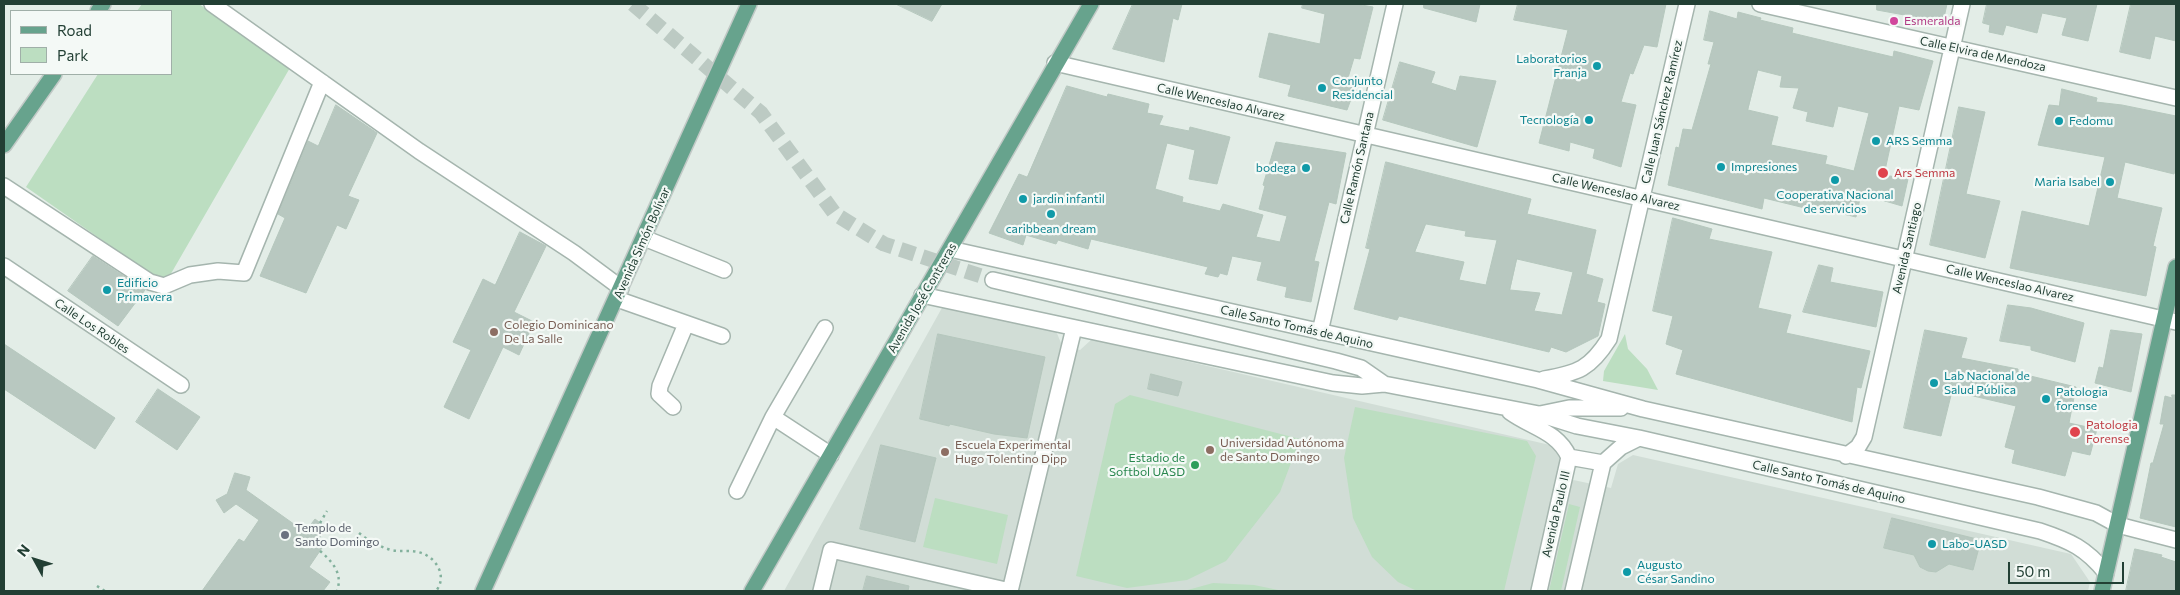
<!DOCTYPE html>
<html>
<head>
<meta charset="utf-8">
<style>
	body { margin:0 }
	#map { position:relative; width:2180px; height:595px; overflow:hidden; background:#e3ede7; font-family:Commissioner,sans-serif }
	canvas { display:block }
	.frame { position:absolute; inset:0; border:5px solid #223f34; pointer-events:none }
	.legend { position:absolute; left:10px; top:10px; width:162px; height:65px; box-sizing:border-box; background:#f4f9f6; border:1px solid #a0afa8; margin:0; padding:6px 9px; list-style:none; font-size:15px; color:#223f34 }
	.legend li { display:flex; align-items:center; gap:10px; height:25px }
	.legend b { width:25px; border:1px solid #a0afa8 }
	.north { position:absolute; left:10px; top:535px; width:50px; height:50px; -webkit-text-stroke:4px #f4f9f6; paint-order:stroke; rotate:309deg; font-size:14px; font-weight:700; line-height:20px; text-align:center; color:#223f34 }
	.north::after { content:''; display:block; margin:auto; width:18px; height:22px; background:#223f34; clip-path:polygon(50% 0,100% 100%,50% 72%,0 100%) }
	.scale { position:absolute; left:2008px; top:562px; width:116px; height:22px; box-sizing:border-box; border:2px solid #223f34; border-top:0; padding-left:6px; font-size:15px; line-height:18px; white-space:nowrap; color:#223f34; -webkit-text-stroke:4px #f4f9f6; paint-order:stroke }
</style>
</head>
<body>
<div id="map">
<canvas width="2180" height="595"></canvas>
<div class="frame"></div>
<ul class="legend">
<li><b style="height:6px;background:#67a38d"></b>Road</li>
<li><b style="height:14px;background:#bcdec1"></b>Park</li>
</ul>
<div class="north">N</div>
<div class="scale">50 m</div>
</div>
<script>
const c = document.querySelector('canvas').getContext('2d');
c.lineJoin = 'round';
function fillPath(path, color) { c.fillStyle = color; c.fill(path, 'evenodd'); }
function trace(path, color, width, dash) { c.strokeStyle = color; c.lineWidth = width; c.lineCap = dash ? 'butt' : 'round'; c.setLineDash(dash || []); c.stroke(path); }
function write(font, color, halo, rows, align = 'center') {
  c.font = font + ' Commissioner,sans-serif'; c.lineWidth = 4.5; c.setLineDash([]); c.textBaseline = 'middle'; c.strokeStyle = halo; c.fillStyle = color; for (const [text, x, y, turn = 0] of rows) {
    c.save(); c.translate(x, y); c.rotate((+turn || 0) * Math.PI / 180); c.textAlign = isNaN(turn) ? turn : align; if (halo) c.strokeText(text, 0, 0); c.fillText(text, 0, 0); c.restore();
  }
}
const built = new Path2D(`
	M943 306 1056 331 1061 343 1080 350 1091 340 1099 341 1550 445 1563 458 1557 476 1564 478 1611 488 1618 464 1633 455 2071 554 2090 582 2088 591H784Z`);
const green = new Path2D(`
	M142 4H199L291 66 165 284 26 187 98 74H171V11H137Z
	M1625 334 1628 349 1647 369 1658 390 1603 381 1604 371Z
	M1130 395 1300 439 1280 492 1226 561 1187 580 1127 588 1076 576 1115 404Z
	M1355 407 1527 441 1536 456 1504 591H1417L1398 582 1372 557 1353 518 1344 458Z
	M935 498 1008 515 997 564 923 547Z
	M1569 504 1580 507 1561 591H1549Z
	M1213 583 1254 585 1283 591H1184Z`);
const building = new Path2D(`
	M896 4H942L932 21Z
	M1133 4H1182L1178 20 1173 18 1164 62 1113 49Z
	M1303 4H1356L1373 7 1360 59 1354 58 1347 81 1357 83 1347 110 1288 96 1291 85 1259 77 1269 33 1320 44 1325 14 1302 8Z
	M1424 4H1480L1476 22 1424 8Z
	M1518 4H1666L1657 47 1644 45 1633 74 1630 73 1621 102 1636 105 1621 167 1593 158 1595 149 1570 142 1569 151 1539 143 1568 30 1514 20Z
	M1877 4H1947L1943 22 1877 10Z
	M1987 4H2097L2088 41 2062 35 2067 18 2042 13 2037 33 2006 25 2003 35 1989 32 1990 25 1983 23Z
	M2131 4H2176V41L2155 36 2150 59 2120 52Z
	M1710 11 1737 19 1738 12 1761 18 1760 20 1793 28 1792 33 1842 45 1893 57 1894 51 1933 61 1919 110 1899 106 1884 175 1908 179 1902 206 1861 194 1856 217 1814 207 1813 210 1764 198 1762 209 1668 185 1676 147 1679 148 1683 129 1692 130 1711 64H1708L1714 42 1704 40ZM1758 70 1782 76 1780 87 1799 88 1793 108 1808 112 1806 121 1833 127 1838 106 1869 113 1854 171 1825 164 1827 156 1771 145 1778 117 1748 110Z
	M1400 62 1435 72 1431 83 1456 91 1460 76 1496 81 1477 147 1383 120Z
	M1067 86 1107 97 1108 94 1149 104 1147 113 1163 116 1159 125 1189 131 1190 127 1230 137 1217 184 1189 179 1195 150 1167 143 1155 189 1183 197 1182 202 1220 211 1223 204 1263 215 1256 237 1280 242 1287 216 1259 209 1265 186 1263 185 1276 142 1346 153 1336 204 1329 202 1323 226 1314 261 1319 262 1311 302 1285 297 1287 287 1257 280 1262 262 1232 256 1227 275 1220 273 1218 277 1205 274 1208 267 1091 239 1088 249 1058 240 1056 244 1026 235 1023 245 989 233 1019 174 1027 177Z
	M2062 89 2097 98 2096 102 2122 105 2176 116V166L2174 174 2125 162 2117 198 2162 208 2153 246 2156 247 2146 296 2010 268 2022 211 2089 226 2105 157 2038 145 2049 105 2059 106Z
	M336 105 377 133 348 196 359 200 346 229 337 225 306 293 260 276 285 218 278 214 308 141 318 146Z
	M1959 107 1985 112 1966 194 2000 201 1985 258 1930 245Z
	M1386 162 1531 199 1527 214 1596 230 1586 274 1603 279 1597 302 1605 304 1598 336 1566 352 1551 347 1549 352 1399 316 1397 320 1354 309 1370 249 1366 248ZM1426 224 1466 231 1465 236 1497 240 1486 285 1459 280 1464 262 1415 252ZM1517 259 1573 272 1562 315 1534 311 1540 293 1510 290Z
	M1673 218 1712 229 1709 239 1772 252 1758 308 1791 315 1786 333 1870 351 1861 388 1857 387 1852 422 1676 374 1683 350 1666 344 1673 316 1653 311Z
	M520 232 546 246 514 312 534 322 519 355 503 347 469 419 444 407 471 350 453 342 483 279 495 285Z
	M93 256 145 290 118 326 68 291Z
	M1819 265 1833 268 1830 282 1883 292 1876 327 1803 312Z
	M2008 305 2031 308 2084 323 2075 362 2031 350V346L2000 341Z
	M1925 330 1967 338 1961 358 2018 369V373L2076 387 2069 423 2097 429 2090 455 2072 451 2065 476 2012 463 2015 450 2005 447 2016 406 1952 391 1941 436 1904 428Z
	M2111 330 2142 334 2131 392 2095 383 2099 367 2103 368Z
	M938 334 1045 357 1027 438 994 434 950 424 949 426 920 419Z
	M4 344 115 418 95 449 4 389Z
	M1151 374 1182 382 1178 396 1148 389Z
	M158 389 200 417 177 450 136 422Z
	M2172 395H2176V527L2140 518 2151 463H2153L2164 424H2160L2165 396 2172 398Z
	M881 445 936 458 915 542 860 529Z
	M235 473 250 477 246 490 305 532 315 519 327 528 317 541 324 545 309 567 330 582 323 591H202L239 539 244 542 259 520 236 504 224 513 216 500 227 494Z
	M1892 518 1981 540 1973 570 1949 564 1936 572 1928 571 1920 567 1914 555 1884 548Z
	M2135 549 2162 555 2161 557 2176 562V591H2126Z
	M867 576 909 586 908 591H863Z`);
const minorTunnel = new Path2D(`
	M633 4 761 113 835 214 884 244 993 280`);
const path = new Path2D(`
	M320 523 327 511
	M359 533C369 541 378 546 391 550 400 552 409 550 418 552 436 556 448 576 436 591
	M320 551C333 562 343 574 337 591
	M97 586 105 591`);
const minor = new Path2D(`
	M212 4 419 151 574 253 621 288
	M1760 4 2176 98
	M1055 63 2176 322
	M4 186 150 282 164 286 190 275 218 271 244 273 322 82
	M644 238 724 270
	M950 249 1538 380 1643 409 2038 497 2096 513 2118 525 2176 540
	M4 266 181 385
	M993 280 1336 361 1361 368 1384 384
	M922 295 1333 383 1362 386 1384 384 1539 414 1577 426 1639 438 2040 531C2070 541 2086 548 2106 573
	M617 299 722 336
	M825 328 773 417 831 455
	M1320 332 1395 4
	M1544 379C1578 373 1590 369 1609 339L1687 4
	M673 407 659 394 660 386 686 324
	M1510 412C1532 428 1557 431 1569 457L1539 591
	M1540 414 1569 408H1621
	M1846 456 1858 447 1864 437 1962 4
	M1569 457 1603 463
	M737 491 773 417
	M821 591 831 550 1010 591
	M1010 591 1074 328
	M1573 591 1603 463 1621 447 1639 438`);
const major = new Path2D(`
	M98 11 103 4
	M4 145 54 74
	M483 591 749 4
	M752 591 1091 4
	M2102 591 2176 267`);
const markers = [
	[1894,21,5,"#d1479c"],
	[1597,66,5,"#0f9aa8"],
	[1322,88,5,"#0f9aa8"],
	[1589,120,5,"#0f9aa8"],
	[2059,121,5,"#0f9aa8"],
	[1876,141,5,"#0f9aa8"],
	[1721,167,5,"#0f9aa8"],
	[1306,168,5,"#0f9aa8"],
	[1883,173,6,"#e0444e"],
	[1835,180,5,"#0f9aa8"],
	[2110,182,5,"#0f9aa8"],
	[1023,199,5,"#0f9aa8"],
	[1051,214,5,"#0f9aa8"],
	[107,290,5,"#0f9aa8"],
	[494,332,5,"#8d6e63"],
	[1934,383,5,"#0f9aa8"],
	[2046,399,5,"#0f9aa8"],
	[2075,432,6,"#e0444e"],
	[1210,450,5,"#8d6e63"],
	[945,452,5,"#8d6e63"],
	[1195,465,5,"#2e9e5b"],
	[285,535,5,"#6b7280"],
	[1932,544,5,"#0f9aa8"],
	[1627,572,5,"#0f9aa8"]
];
const hotelNames = [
	["Esmeralda",1904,21]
];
const streetNames = [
	["Calle Elvira de Mendoza",1983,54,12],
	["Calle Wenceslao Alvarez",1221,102,13],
	["Calle Juan Sánchez Ramírez",1662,112,-77],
	["Calle Ramón Santana",1357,168,-77],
	["Calle Wenceslao Alvarez",1616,192,13],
	["Avenida Simón Bolívar",642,243,-66],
	["Avenida Santiago",1907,248,-77],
	["Calle Wenceslao Alvarez",2010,283,13],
	["Avenida José Contreras",922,298,-60],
	["Calle Los Robles",92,326,34],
	["Calle Santo Tomás de Aquino",1297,327,13],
	["Calle Santo Tomás de Aquino",1829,482,13],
	["Avenida Paulo III",1556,514,-77]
];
const cultureNames = [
	["Laboratorios",1587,59,"right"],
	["Franja",1587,73,"right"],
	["Conjunto",1332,81],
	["Residencial",1332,95],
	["Tecnología",1579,120,"right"],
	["Fedomu",2069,121],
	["ARS Semma",1886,141],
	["Impresiones",1731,167],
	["bodega",1296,168,"right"],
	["Maria Isabel",2100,182,"right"],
	["Cooperativa Nacional",1835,195,"center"],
	["de servicios",1835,209,"center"],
	["jardin infantil",1033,199],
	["caribbean dream",1051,229,"center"],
	["Edificio",117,283],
	["Primavera",117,297],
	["Lab Nacional de",1944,376],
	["Salud Pública",1944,390],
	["Patologia",2056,392],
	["forense",2056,406],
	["Labo-UASD",1942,544],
	["Augusto",1637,565],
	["César Sandino",1637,579]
];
const healthNames = [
	["Ars Semma",1894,173],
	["Patologia",2086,425],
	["Forense",2086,439]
];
const educationNames = [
	["Colegio Dominicano",504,325],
	["De La Salle",504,339],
	["Universidad Autónoma",1220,443],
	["de Santo Domingo",1220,457],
	["Escuela Experimental",955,445],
	["Hugo Tolentino Dipp",955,459]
];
const leisureNames = [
	["Estadio de",1185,458],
	["Softbol UASD",1185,472]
];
const worshipNames = [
	["Templo de",295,528],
	["Santo Domingo",295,542]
];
fillPath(built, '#d1ddd6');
fillPath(green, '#bcdec1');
fillPath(building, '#b8c8c0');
trace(building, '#b5c7bd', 1);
trace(minorTunnel, '#bccac3', 15, [15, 8]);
trace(minor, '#a5b5ae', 18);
trace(major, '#c1c9c6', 18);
trace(path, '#83b19d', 2.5, [2.5, 4]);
trace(minor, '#fff', 15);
trace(major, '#67a38d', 15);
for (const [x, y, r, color] of markers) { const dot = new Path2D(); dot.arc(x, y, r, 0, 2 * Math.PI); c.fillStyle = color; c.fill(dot); trace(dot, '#f4f9f6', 2); }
write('12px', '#b23c85', '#f4f9f6', hotelNames, 'left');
write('12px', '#223f34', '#f4f9f6', streetNames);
write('12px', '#0d838f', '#f4f9f6', cultureNames, 'left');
write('12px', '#be3a42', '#f4f9f6', healthNames, 'left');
write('12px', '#785e54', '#f4f9f6', educationNames, 'left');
write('12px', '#27864d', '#f4f9f6', leisureNames, 'right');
write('12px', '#5b616d', '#f4f9f6', worshipNames, 'left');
</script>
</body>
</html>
